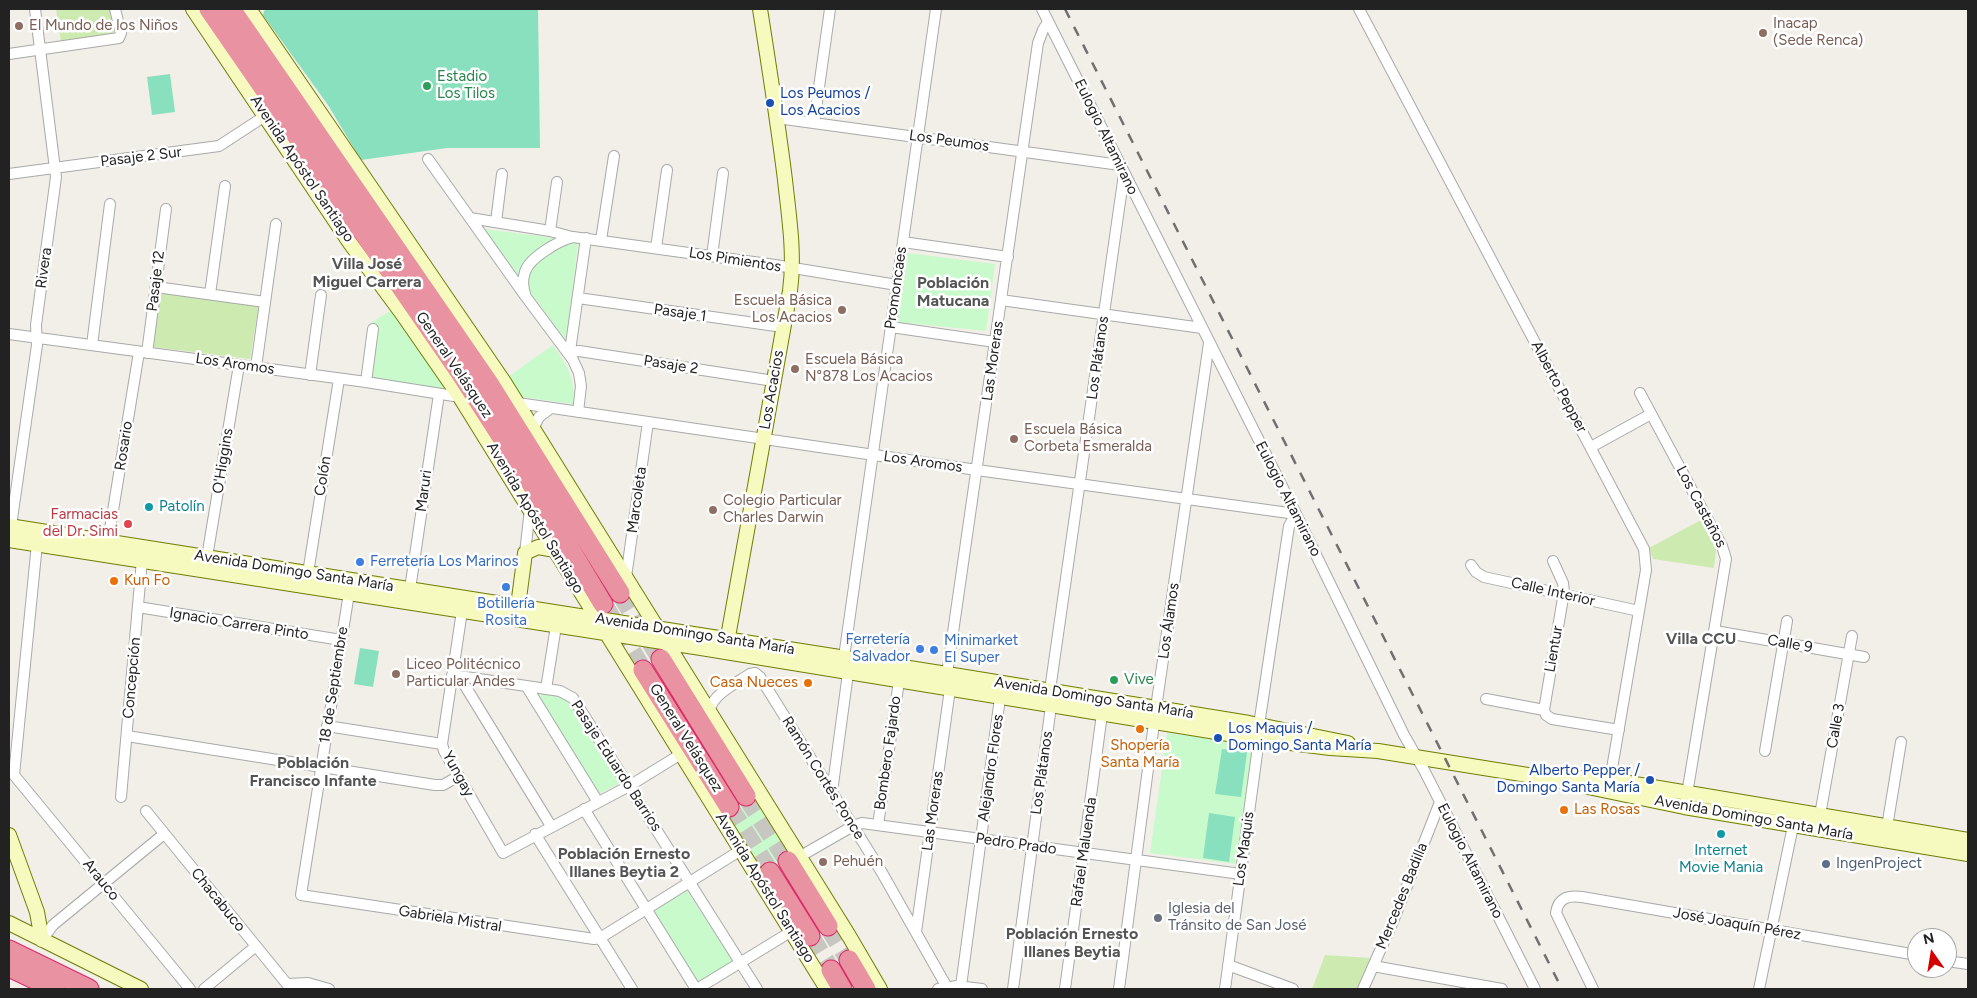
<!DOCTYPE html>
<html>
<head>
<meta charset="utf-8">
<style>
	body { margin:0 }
	#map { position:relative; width:1977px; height:998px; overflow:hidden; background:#f2efe9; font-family:Figtree,sans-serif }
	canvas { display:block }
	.frame { position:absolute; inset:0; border:10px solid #222; pointer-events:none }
	.north { position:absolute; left:1907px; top:928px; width:50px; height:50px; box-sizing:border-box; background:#fff; border:1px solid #a7a7a7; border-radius:50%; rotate:347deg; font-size:14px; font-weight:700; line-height:20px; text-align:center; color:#222 }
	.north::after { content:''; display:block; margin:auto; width:18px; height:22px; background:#d40000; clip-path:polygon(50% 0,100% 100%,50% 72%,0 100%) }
</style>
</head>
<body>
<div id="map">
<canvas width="1977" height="998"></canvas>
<div class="frame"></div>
<div class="north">N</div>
</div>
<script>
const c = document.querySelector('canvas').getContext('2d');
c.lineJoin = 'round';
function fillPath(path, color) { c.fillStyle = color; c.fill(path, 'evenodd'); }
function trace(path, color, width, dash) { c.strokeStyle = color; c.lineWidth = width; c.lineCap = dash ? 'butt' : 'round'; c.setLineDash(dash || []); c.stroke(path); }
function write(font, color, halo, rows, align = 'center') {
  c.font = font + ' Figtree,sans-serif'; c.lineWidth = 5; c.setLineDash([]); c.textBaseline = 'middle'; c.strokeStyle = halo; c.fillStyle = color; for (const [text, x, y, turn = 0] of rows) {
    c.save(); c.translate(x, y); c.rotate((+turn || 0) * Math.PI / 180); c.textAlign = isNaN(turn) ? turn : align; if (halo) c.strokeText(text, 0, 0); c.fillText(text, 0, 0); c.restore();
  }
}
const grass = new Path2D(`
	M56 9H110L114 33 61 42Z
	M160 291 259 304 250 359 153 347Z
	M1701 520 1716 550 1714 568 1653 559 1649 548Z
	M1325 955 1370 958 1357 989H1312Z`);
const park = new Path2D(`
	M484 229 578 241 567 342Z
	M908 253 995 264 986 331 898 322Z
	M392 310 447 390 371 379 377 328 372 322Z
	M553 345C567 366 576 378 573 404L522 397 509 376Z
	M542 693 564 698 571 706 622 782 599 794 540 697Z
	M1167 733 1253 744 1236 864 1150 853Z
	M755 792 795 855 765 875 726 810Z
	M686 889 733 962 697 983 653 909Z`);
const pitch = new Path2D(`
	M267 9H538L540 148H447L361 160 328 105 263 15 264 11Z
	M170 74 175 112 152 115 147 77Z
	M360 648 379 651 373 687 354 684Z
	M1222 749 1247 752 1241 797 1215 794Z
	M1209 813 1235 817 1229 862 1203 858Z`);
const highwayTunnel = new Path2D(`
	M620 593 661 659
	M603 604 643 670
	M746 796 788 861
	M729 807 770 872
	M828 926 849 960
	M810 936 831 970`);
const street = new Path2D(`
	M1042 9 1296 514 1404 735 1424 770 1535 989
	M1359 9 1644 549 1646 570 1609 786
	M9 54 119 38 121 33 115 9
	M777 118 1120 165
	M814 123 830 9
	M428 159 526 297 573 360 579 373 581 386 578 412
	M9 174 219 146 265 116
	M470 218 550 231 572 237
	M496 222 502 174
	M550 231 557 182
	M601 240 614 156
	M903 242 1008 257
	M656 248 667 170
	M712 256 723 173
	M156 287 265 302
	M210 294 225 186
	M526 297C523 289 522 280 525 272 529 258 558 241 573 237L775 265 897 285
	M578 298 783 327
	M1001 300 1202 328
	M891 327 995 342
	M9 334 366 382 460 397
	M92 345 110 204
	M568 352 579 351 774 381
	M568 352 571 344 586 238
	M147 353 166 209
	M256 367 276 224
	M310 375 321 295
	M366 382 373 329
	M1640 393 1722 546 1726 559 1686 800
	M518 403 977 470 1296 514
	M534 427 539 417 551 408
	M1591 447 1651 414
	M11 526 37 345 36 325 56 177 35 9
	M108 541 139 352
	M525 553 530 509
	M207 557 239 365
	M1471 565 1476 572 1484 577 1639 611
	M308 573 339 379
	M626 577 648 422
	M410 589 439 394
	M349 593 301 895 594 939 600 938 741 850
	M138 607 341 640
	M462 611 442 744 444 751 503 853 629 786 681 754
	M1715 631 1864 657
	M844 657 936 9
	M947 674 1038 43 1043 30 1048 22
	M452 675 560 691 573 698 757 989
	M459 676 551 826
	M527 687 598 802
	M546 689 556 626
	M1050 690 1124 174
	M1486 699 1544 710
	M1544 710 1564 592 1563 583 1553 561
	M1544 710 1546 715 1552 719 1619 730
	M709 711C714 693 735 684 750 674L755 673 760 677 881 871 948 989
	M1259 725 1289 526 1296 514
	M327 726 442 744
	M127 736 435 785H443L459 776
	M1765 751 1787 621
	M14 775 190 989
	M14 775 37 544
	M832 792 848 673
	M121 797 142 560
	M584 809 696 989
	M146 811 291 989
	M1820 815 1852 636
	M878 825 899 681
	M1887 827 1901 742
	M535 834 632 989
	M799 857 853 826 862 823 1241 874
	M916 932 950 689
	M42 940 53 925 164 834
	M1947 961 1968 964
	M1228 965 1293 989
	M1373 966 1502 989
	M287 984 308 983 329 989
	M961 986 1000 698
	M204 989 256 946
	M697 989 792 931
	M938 989 957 986 982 989
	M1013 989 1051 706
	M1065 989 1102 714
	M1119 989 1156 708 1209 343
	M1225 989 1259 739
	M1363 989 1394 919 1440 802
	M1593 989 1556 913C1558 898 1568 895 1582 897L1917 955
	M1759 989 1793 826`);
const secondary = new Path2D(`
	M193 9 350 243 401 312 460 397 827 989
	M249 9 504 382 849 936 880 989
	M9 526 947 674 1249 723 1348 743
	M9 540 701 648 1259 739 1330 748 1378 751 1540 777 1684 807 1968 854
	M518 606 525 553 538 547 555 550
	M726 648 790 291C795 254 789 217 785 180 778 123 769 66 760 9
	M1577 778 1611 780 1968 840
	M9 835 37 912 42 940
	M9 923 141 989`);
const highway = new Path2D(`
	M209 9 459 371 526 475 603 604
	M231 9 490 385 620 593
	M661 659 746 796
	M643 670 729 807
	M788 861 828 926
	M770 872 810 936
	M9 950 89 989
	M849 960 866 989
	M9 967 55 989
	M831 970 842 989`);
const rail = new Path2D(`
	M1065 9 1562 989`);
const markers = [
	[19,26,5,"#8d6e63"],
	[1763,33,5,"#8d6e63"],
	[427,86,5,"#2e9e5b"],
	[770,103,5,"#1a4fb4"],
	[842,310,5,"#8d6e63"],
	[795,369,5,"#8d6e63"],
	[1014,439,5,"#8d6e63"],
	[149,507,5,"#0f9aa8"],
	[713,510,5,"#8d6e63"],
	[128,524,5,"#e0444e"],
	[360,562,5,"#3f7fe0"],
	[114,581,5,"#e8710a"],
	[506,587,5,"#3f7fe0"],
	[920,649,5,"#3f7fe0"],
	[934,650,5,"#3f7fe0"],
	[396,674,5,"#8d6e63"],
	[1114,680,5,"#2e9e5b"],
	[808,683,5,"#e8710a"],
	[1140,729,5,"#e8710a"],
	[1218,738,5,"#1a4fb4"],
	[1650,780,5,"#1a4fb4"],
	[1564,810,5,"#e8710a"],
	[1721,834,5,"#0f9aa8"],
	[823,862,5,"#8d6e63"],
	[1826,864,5,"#5c6f8a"],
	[1158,918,5,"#6b7280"]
];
const educationNames = [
	["Inacap",1773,24],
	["(Sede Renca)",1773,41],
	["El Mundo de los Niños",29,26],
	["Escuela Básica",832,301,"right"],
	["Los Acacios",832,318,"right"],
	["Escuela Básica",805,360],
	["N°878 Los Acacios",805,377],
	["Escuela Básica",1024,430],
	["Corbeta Esmeralda",1024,447],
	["Colegio Particular",723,501],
	["Charles Darwin",723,518],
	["Liceo Politécnico",406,665],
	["Particular Andes",406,682],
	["Pehuén",833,862]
];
const leisureNames = [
	["Estadio",437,77],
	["Los Tilos",437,94],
	["Vive",1124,680]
];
const transitNames = [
	["Los Peumos /",780,94],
	["Los Acacios",780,111],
	["Los Maquis /",1228,729],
	["Domingo Santa María",1228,746],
	["Alberto Pepper /",1640,771,"right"],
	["Domingo Santa María",1640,788,"right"]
];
const streetNames = [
	["Eulogio Altamirano",1106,137,64],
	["Los Peumos",949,141,8],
	["Pasaje 2 Sur",141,157,-7],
	["Avenida Apóstol Santiago",302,169,56],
	["Los Pimientos",735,260,9],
	["Rivera",44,268,-82],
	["Pasaje 12",156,281,-83],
	["Promoncaes",896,288,-82],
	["Pasaje 1",680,313,8],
	["Los Plátanos",1098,358,-82],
	["Las Moreras",993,361,-82],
	["Los Aromos",235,364,8],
	["General Velásquez",454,365,56],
	["Pasaje 2",671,365,9],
	["Alberto Pepper",1559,387,62],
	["Los Acacios",772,390,-80],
	["Rosario",124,446,-81],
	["O'Higgins",223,461,-81],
	["Los Aromos",923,462,8],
	["Colón",323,476,-81],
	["Maruri",424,491,-82],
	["Eulogio Altamirano",1288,499,63],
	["Marcoleta",637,500,-82],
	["Los Castaños",1701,507,62],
	["Avenida Apóstol Santiago",535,518,59],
	["Avenida Domingo Santa María",294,571,9],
	["Calle Interior",1553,592,13],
	["Los Álamos",1169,621,-82],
	["Ignacio Carrera Pinto",239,624,9],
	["Avenida Domingo Santa María",695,634,9],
	["Calle 9",1790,644,10],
	["Lientur",1554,649,-80],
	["Concepción",132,678,-85],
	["18 de Septiembre",334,685,-81],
	["Avenida Domingo Santa María",1094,698,9],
	["Calle 3",1836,726,-80],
	["General Velásquez",686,738,58],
	["Bombero Fajardo",888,753,-82],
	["Pasaje Eduardo Barrios",616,766,57],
	["Alejandro Flores",991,768,-82],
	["Los Plátanos",1042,773,-82],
	["Yungay",458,774,61],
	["Ramón Cortés Ponce",823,778,58],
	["Las Moreras",933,811,-82],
	["Avenida Domingo Santa María",1754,818,10],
	["Pedro Prado",1016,844,8],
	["Los Maquis",1244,849,-82],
	["Rafael Maluenda",1084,852,-82],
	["Eulogio Altamirano",1470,861,63],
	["Arauco",101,880,51],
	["Avenida Apóstol Santiago",765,888,58],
	["Mercedes Badilla",1402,896,-68],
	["Chacabuco",218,900,51],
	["Gabriela Mistral",450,919,9],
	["José Joaquín Pérez",1737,924,10]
];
const cultureNames = [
	["Patolín",159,507],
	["Internet",1721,851,"center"],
	["Movie Mania",1721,868,"center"]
];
const healthNames = [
	["Farmacias",118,515],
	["del Dr. Simi",118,532]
];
const shopNames = [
	["Ferretería Los Marinos",370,562],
	["Botillería",506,604,"center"],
	["Rosita",506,621,"center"],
	["Ferretería",910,640,"right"],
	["Salvador",910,657,"right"],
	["Minimarket",944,641],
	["El Super",944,658]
];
const foodNames = [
	["Kun Fo",124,581],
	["Casa Nueces",798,683,"right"],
	["Shopería",1140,746,"center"],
	["Santa María",1140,763,"center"],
	["Las Rosas",1574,810]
];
const serviceNames = [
	["IngenProject",1836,864]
];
const worshipNames = [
	["Iglesia del",1168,909],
	["Tránsito de San José",1168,926]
];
const neighbourhoodNames = [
	["Villa José",367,264],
	["Miguel Carrera",367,282],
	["Población",953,283],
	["Matucana",953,301],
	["Villa CCU",1701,639],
	["Población",313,763],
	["Francisco Infante",313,781],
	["Población Ernesto",624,854],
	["Illanes Beytia 2",624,872],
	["Población Ernesto",1072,934],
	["Illanes Beytia",1072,952]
];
fillPath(grass, '#cdebb0');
fillPath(park, '#c8facc');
fillPath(pitch, '#88e0be');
trace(highwayTunnel, '#c8c6c1', 19, [19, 9]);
trace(street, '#a9a9a9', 12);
trace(secondary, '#707d05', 16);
trace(highway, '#dc2a67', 21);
trace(street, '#fff', 10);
trace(secondary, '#f7fabf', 14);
trace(highway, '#e892a2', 19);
trace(rail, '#707070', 2.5, [10, 10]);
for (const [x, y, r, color] of markers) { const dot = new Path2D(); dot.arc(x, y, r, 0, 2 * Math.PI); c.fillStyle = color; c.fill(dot); trace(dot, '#fff', 2); }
write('15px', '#785e54', '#fff', educationNames, 'left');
write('15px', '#27864d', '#fff', leisureNames, 'left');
write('15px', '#164399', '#fff', transitNames, 'left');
write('15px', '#222', '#fff', streetNames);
write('15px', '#0d838f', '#fff', cultureNames, 'left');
write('15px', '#be3a42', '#fff', healthNames, 'right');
write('15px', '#366cbe', '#fff', shopNames, 'left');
write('15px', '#c56008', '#fff', foodNames, 'left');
write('15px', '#4e5e75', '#fff', serviceNames, 'left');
write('15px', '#5b616d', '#fff', worshipNames, 'left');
write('bold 16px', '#555', '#fff', neighbourhoodNames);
</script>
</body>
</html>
